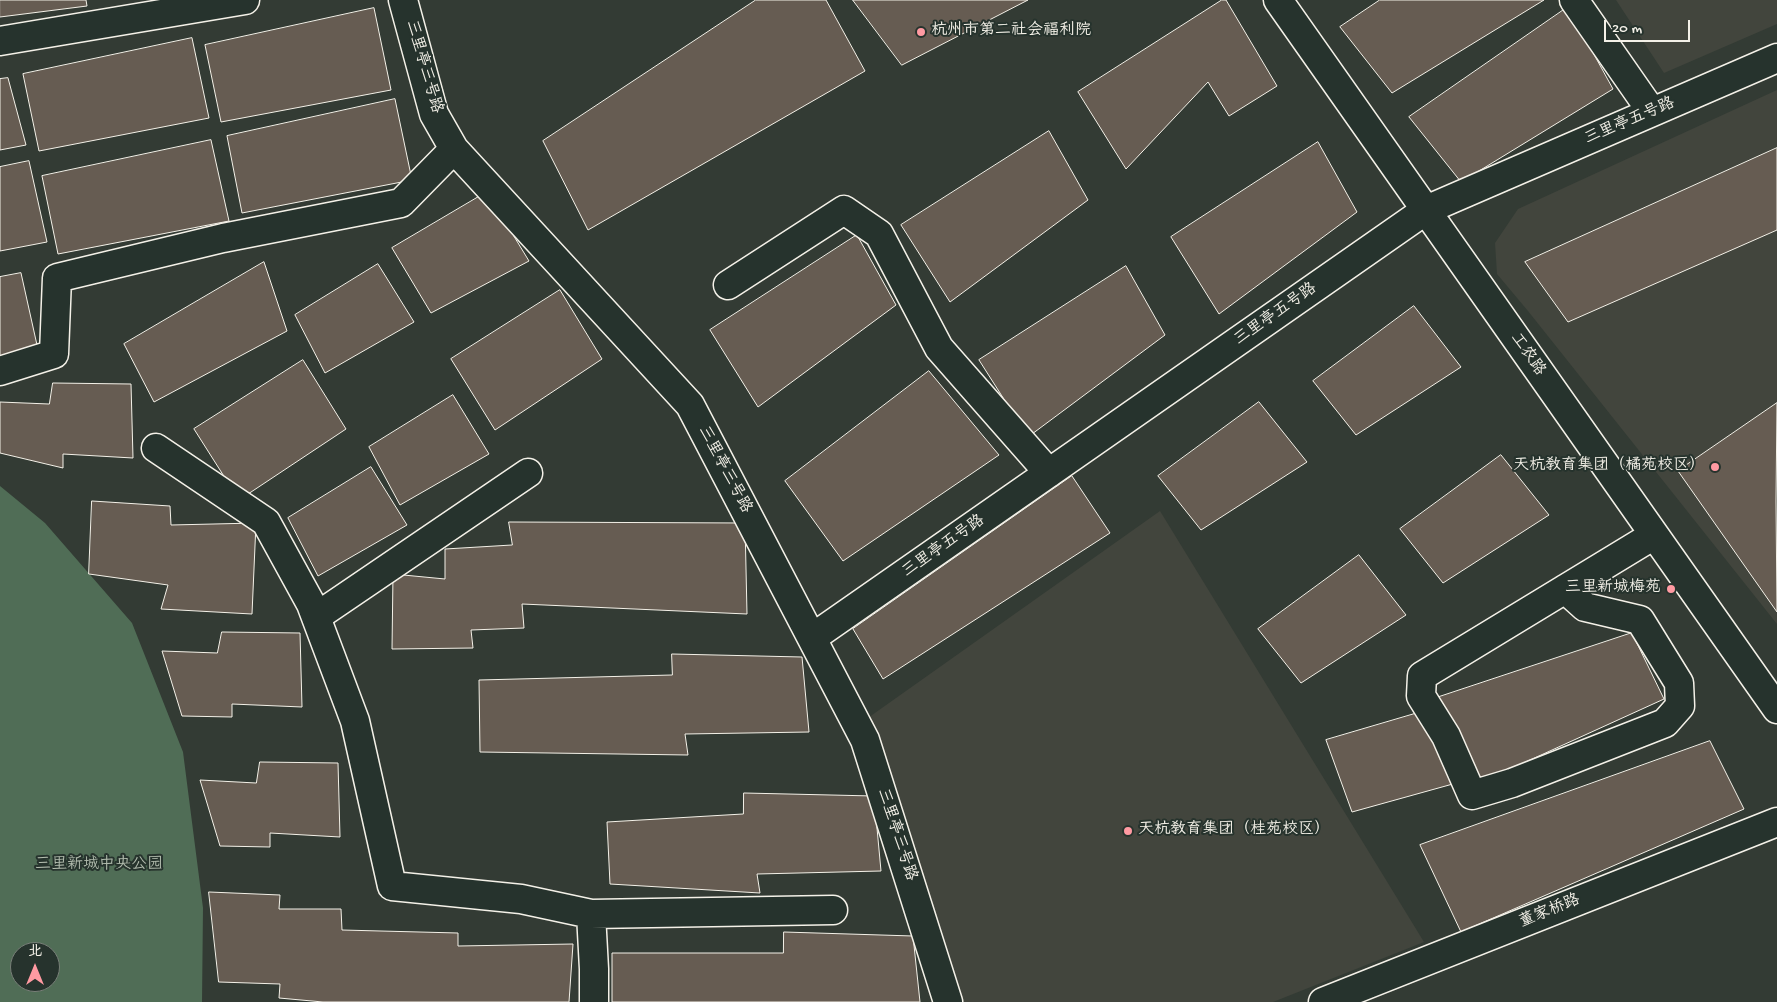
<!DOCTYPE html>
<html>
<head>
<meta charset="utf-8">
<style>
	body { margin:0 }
	#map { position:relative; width:1777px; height:1002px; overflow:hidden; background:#333b34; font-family:"Gochi Hand","LXGW WenKai TC",sans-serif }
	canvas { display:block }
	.north { position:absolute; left:10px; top:942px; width:50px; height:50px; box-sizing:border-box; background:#26332d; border:1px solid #787f78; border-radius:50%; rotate:0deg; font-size:14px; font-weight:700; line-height:20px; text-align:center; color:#f4f1e8 }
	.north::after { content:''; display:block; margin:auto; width:18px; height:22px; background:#ff9aa2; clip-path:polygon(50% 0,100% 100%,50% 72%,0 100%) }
	.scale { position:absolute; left:1604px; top:20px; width:86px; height:22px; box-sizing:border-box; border:2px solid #f4f1e8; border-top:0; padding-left:6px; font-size:15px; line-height:18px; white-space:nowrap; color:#f4f1e8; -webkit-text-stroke:4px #26332d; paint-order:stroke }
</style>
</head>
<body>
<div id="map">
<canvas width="1777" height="1002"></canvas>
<div class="north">北</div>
<div class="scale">20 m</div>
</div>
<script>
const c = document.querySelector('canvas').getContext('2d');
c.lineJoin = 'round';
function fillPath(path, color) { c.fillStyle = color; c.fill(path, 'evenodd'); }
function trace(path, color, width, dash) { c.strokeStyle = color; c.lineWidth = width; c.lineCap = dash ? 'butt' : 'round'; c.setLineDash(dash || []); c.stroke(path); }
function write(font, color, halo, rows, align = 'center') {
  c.font = font + ' "Gochi Hand","LXGW WenKai TC",sans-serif'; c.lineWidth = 4; c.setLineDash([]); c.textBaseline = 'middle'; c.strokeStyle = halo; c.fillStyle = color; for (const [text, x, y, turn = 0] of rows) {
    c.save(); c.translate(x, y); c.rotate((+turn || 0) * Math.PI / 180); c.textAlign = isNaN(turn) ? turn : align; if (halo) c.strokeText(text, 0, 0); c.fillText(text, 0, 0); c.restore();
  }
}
const built = new Path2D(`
	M1616 0H1777V24L1664 73Z
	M1777 90V624L1528 311 1497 274 1495 243 1518 209Z
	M1160 511 1424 942 1273 1002H955L865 720Z`);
const green = new Path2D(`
	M0 486 45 523 132 623 183 752 203 908 202 1002H0ZM20 952H50V982H20Z`);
const building = new Path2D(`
	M0 0H86L87 6 0 17Z
	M756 0H826L865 71 588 230 543 141Z
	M853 0H1028L902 65Z
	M1222 0H1226L1277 86 1229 116 1208 82 1126 169 1078 92Z
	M1380 0H1544L1392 93 1340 27Z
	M1568 7 1613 89 1461 182 1409 117Z
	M374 8 391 90 221 122 205 45Z
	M192 38 209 118 39 151 23 74Z
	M8 78 26 145 0 150V79Z
	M395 99 412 180 242 213 227 136Z
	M1049 131 1088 200 950 302 901 225Z
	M211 140 229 221 58 254 42 176Z
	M1318 142 1357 212 1219 314 1171 237Z
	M1777 148V230L1568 322 1525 262Z
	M29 161 47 242 0 251V167Z
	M487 192 529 261 431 313 392 248Z
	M857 235 896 305 758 407 710 330Z
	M264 262 287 331 154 402 124 344Z
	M378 264 414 322 325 373 295 315Z
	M1126 266 1165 335 1028 437 979 360Z
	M21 273 39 354 0 361V277Z
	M560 290 602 359 495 430 451 359Z
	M1414 306 1461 367 1356 435 1313 381Z
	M303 360 346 429 239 500 194 429Z
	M929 371 999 455 843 561 785 481Z
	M53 383 131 384 133 458 63 454V468L0 453V402L49 404Z
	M453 395 489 454 400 505 369 447Z
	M1259 402 1307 462 1201 530 1158 476Z
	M1777 403 1776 501 1777 612 1678 471Z
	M1501 455 1549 515 1443 583 1400 529Z
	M371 467 407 525 318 576 288 518Z
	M1072 476 1110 533 883 679 853 629Z
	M92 501 170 506 171 525 256 523 252 614 161 609 168 585 89 574Z
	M509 522 745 523 747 614 522 604 524 628 471 630 473 648 392 649 393 574 445 579V549L512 545Z
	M1359 555 1406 615 1301 683 1258 629Z
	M222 632 300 633 302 707 232 704V717L182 716 162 651 217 653Z
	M1632 633 1664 699 1473 786 1433 699Z
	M672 654 802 657 809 732 685 734 688 755 480 752 479 680 672 675Z
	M1428 710 1460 782 1352 812 1326 740Z
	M1710 741 1744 809 1461 932 1420 845Z
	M260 762 338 763 340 837 270 833V847L220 846 200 780 256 783Z
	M744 793 874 796 881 871 757 874 760 893 610 884 607 822 743 814Z
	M209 892 280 895 279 909H341L342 930 458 933V946L573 944 569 1002H323L279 998 280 984 219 982Z
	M784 932 913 936 920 1002H612V953H783Z`);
const minor = new Path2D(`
	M403 0 434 114 454 149 690 405 865 740 948 1002
	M1278 0 1777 709
	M1574 0 1652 112
	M0 41 245 0
	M728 285 844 210 879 234 939 348 1049 473
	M0 371 54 354 57 278 223 238 401 203 454 149
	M156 448 266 522 311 604 355 721 392 886 521 899 591 914 594 969V1002
	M1565 589 1585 607 1640 620 1679 683 1680 706 1665 723 1512 783 1472 795 1446 736 1421 696 1422 676 1654 535
	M316 617 528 473
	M812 638 1426 210 1777 58
	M591 914 833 910
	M1323 1002 1777 822`);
const markers = [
	[921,32,5,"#ff9aa2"],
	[1715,467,5,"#ff9aa2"],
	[1671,589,5,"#ff9aa2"],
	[1128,831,5,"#ff9aa2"]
];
const poiNames = [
	["杭州市第二社会福利院",931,32],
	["天杭教育集团（橘苑校区）",1705,467,"right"],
	["三里新城梅苑",1661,589,"right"],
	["天杭教育集团（桂苑校区）",1138,831]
];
const streetNames = [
	["三里亭三号路",423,67,74],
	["三里亭五号路",1630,122,-23],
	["三里亭五号路",1276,315,-35],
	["工农路",1527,355,55],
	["三里亭三号路",724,470,62],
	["三里亭五号路",944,547,-35],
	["三里亭三号路",896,835,72],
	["董家桥路",1550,912,-22]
];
const parkNames = [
	["三里新城中央公园",99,866]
];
fillPath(built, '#42453d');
fillPath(green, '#506d56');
fillPath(building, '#665c52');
trace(building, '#f4f1e8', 1);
trace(minor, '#f4f1e8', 31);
trace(minor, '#26332d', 28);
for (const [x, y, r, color] of markers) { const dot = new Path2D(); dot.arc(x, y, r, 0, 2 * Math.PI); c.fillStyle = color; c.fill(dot); trace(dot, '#26332d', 2); }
write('16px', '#f4f1e8', '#26332d', poiNames, 'left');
write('16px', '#f4f1e8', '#26332d', streetNames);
write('16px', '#b2bcae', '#26332d', parkNames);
</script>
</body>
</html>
